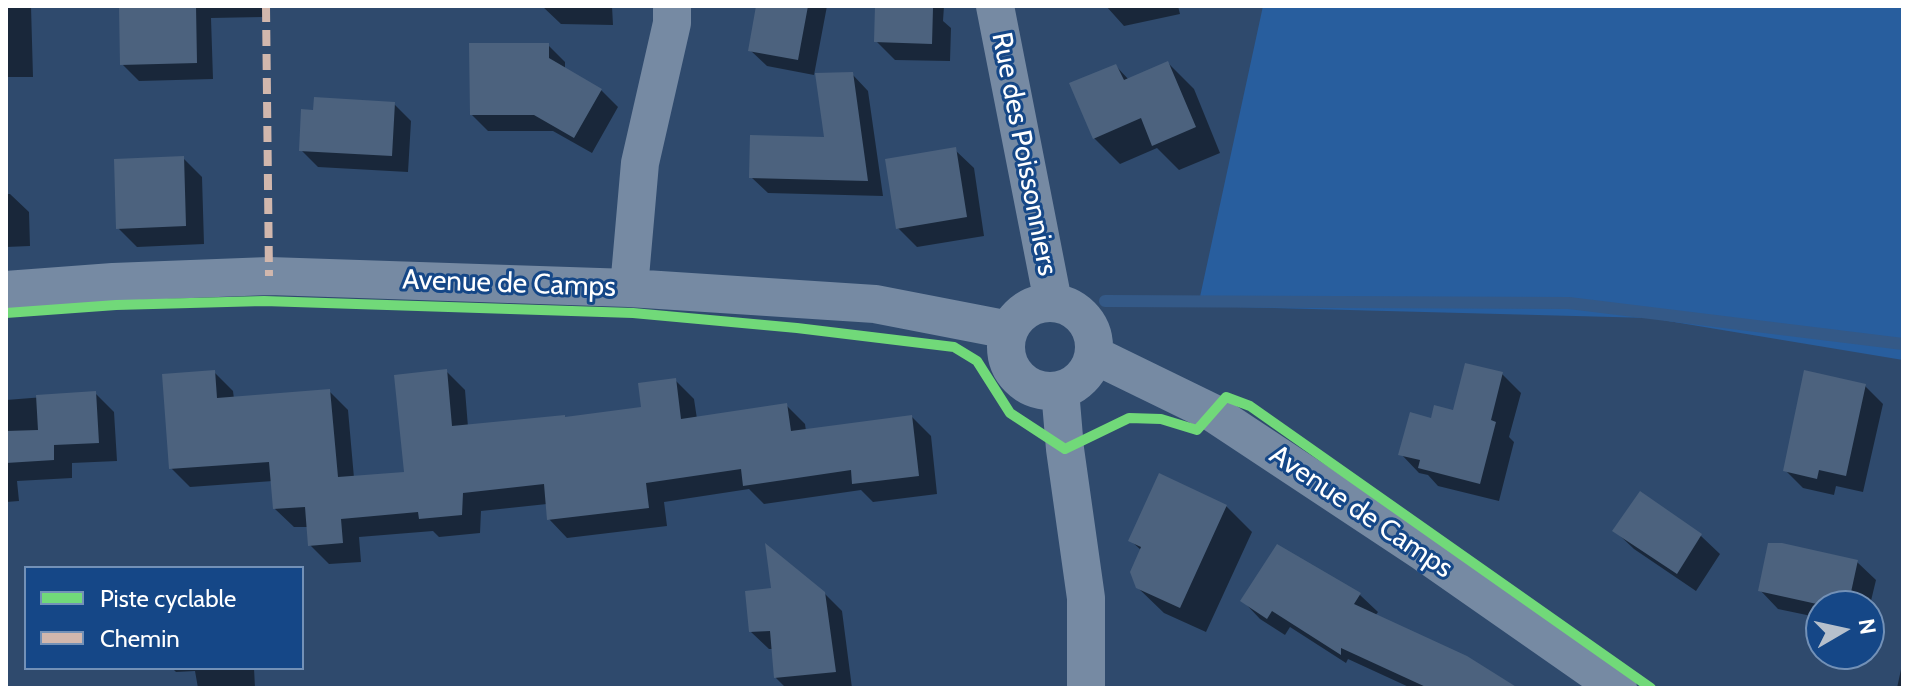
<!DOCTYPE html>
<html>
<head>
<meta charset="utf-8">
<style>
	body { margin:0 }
	#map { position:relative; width:1909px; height:694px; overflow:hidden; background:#2f4a6d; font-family:Cabin,sans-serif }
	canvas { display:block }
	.frame { position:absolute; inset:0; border:8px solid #fff; pointer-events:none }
	.legend { position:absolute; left:24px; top:566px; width:280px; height:104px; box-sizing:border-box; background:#154787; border:2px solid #7391b7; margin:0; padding:10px 14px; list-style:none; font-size:24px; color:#fff }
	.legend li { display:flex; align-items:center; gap:16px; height:40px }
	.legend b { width:40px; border:2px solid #7391b7 }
	.north { position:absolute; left:1805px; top:590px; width:80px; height:80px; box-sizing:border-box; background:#154787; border:2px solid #7391b7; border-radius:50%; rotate:81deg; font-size:22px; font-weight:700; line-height:32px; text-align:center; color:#fff }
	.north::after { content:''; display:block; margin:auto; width:28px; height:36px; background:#b6c0cc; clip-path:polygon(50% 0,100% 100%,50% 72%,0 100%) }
</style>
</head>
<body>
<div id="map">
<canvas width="1909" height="694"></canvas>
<div class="frame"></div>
<ul class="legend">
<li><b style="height:10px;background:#71d979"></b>Piste cyclable</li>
<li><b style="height:10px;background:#d1b7ad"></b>Chemin</li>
</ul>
<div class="north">N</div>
</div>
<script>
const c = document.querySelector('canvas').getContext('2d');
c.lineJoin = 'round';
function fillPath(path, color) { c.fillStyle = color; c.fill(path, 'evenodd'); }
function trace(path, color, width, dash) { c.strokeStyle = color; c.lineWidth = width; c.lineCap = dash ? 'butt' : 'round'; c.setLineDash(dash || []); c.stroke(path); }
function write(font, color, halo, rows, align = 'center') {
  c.font = font + ' Cabin,sans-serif'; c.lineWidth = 6; c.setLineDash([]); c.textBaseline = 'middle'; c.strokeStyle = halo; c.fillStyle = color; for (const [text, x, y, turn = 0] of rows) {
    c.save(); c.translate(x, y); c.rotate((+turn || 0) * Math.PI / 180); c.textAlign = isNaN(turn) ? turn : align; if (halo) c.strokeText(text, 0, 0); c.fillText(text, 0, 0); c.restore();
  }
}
const green = new Path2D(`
	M1263 6H1903V360L1650 318 1198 306Z`);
const shadow = new Path2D(`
	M6 6H31L33 77H6Z
	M121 6H263V17L211 18 213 79 139 81 122 64Z
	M542 6H612L613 25 561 24Z
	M758 6H827L814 75 767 66 750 50Z
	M877 6H944L943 21 951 28 950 61 895 60 876 41Z
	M1106 6H1178L1180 14 1124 26Z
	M548 45 565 62V70L601 90 618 107 592 153 553 131H488L472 115Z
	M1168 63 1194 89 1220 153 1179 170 1157 148 1120 164 1094 138 1116 66 1129 80Z
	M852 74 868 91 883 196 768 193 751 177 826 139Z
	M394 104 411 121 408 172 318 167 301 150Z
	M955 150 974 168 984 236 917 247 898 228Z
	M183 158 202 177 204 244 137 247 118 228Z
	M6 194H10L29 212 30 246 6 247Z
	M446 371 465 390 468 427 566 419 643 409 675 380 694 399 697 419 786 405 805 424 806 431 912 417 931 436 937 494 873 502 861 490 764 504 749 489 664 502 667 526 567 538 549 519 547 504 481 511 480 533 439 537 433 531 359 537 361 562 329 564 310 545 308 527H294L275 509 273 481 190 487 171 468 214 372 233 391 234 399 329 391 348 410 354 478 406 474Z
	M1502 374 1521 393 1509 437 1514 442 1499 501 1438 486 1428 475 1419 473 1401 454 1432 420 1454 413Z
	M1865 386 1883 404 1863 492 1836 486 1834 495 1803 488 1785 470Z
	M95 393 114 412 117 461 72 463V478L17 481 19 501 6 502V400Z
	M1640 494 1701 536 1720 554 1696 591 1634 549 1615 531Z
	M1226 506 1252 532 1206 632 1164 613 1137 587 1142 551 1130 540Z
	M1770 543 1857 562 1876 580 1869 609V606H1821V618L1778 609 1760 590Z
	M1278 547 1360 595 1378 612 1375 616 1514 688H1411L1348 659 1346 663 1290 627 1285 635 1260 619 1243 601Z
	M824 593 842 611 852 688H786L776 678 773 649H769L751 632Z
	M1903 660V688H1897Z
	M172 668H254L255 688H198L195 671 176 672Z`);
const stream = new Path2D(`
	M1105 301 1569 303 1903 344`);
const building = new Path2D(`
	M119 6H196L197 63 120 65Z
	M756 6H808L798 60 748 51Z
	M875 6 933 8 932 44 874 42Z
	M469 43H549V58L602 89 574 138 534 115H470Z
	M1168 61 1196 127 1152 146 1141 118 1093 139 1069 83 1116 64 1124 80Z
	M853 72 868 181 749 178 750 135 824 137 815 73Z
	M314 97 395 102 392 156 299 151 301 109 313 110Z
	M956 147 967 217 896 229 885 159Z
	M184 156 186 226 116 229 114 159Z
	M1465 363 1503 372 1491 420 1496 422 1480 484 1418 468 1420 460 1398 455 1410 412 1431 418 1434 405 1453 410Z
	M447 369 452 426 565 415V417L641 407 638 383 676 378 681 419 787 403 791 431 912 415 919 476 852 484 851 470 743 486 741 469 646 483 649 508 547 520 544 484 463 493 462 515 419 519 418 512 341 519 343 543 308 546 305 507 273 509 269 462 169 469 162 374 215 370 217 398 330 389 338 477 404 472 394 375Z
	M1804 370 1866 384 1846 476 1819 470 1817 479 1783 471Z
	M96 391 99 443 54 445V460L6 463V431L38 430 36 395Z
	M1159 473 1227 505 1180 608 1136 588 1130 572 1141 547 1128 541Z
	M1640 491 1702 534 1677 574 1612 531Z
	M765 543 825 592 836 672 774 678 770 631 749 632 745 591 771 588Z
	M1768 543H1782L1858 560 1848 606H1826L1758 591Z
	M1277 544 1361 593 1354 604 1467 656 1518 688H1428L1341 648V655L1272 611 1267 619 1240 601Z`);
const minor = new Path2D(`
	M995 6 1053 302
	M629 288 640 163 672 23V6
	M6 290 113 282 269 276 629 288 875 304 1009 330
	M1006 347a44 44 0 1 1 88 0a44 44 0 1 1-88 0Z
	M1094 355 1213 413 1423 552 1618 688
	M1060 390 1065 449 1086 598V688`);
const quiet = new Path2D(`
	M266 6 269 276`);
const cycleway = new Path2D(`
	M6 313 116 305 264 301 633 313 797 328 954 347 977 361 1010 413 1065 449 1129 418 1161 419 1197 430 1226 397 1250 406 1651 688`);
const streetNames = [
	["Rue des Poissonniers",1024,154,79],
	["Avenue de Camps",509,284,2],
	["Avenue de Camps",1361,512,34]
];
fillPath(green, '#285e9e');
fillPath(shadow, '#0007');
trace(stream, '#345987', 12);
fillPath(building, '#4c627e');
trace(minor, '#768aa3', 38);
trace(quiet, '#d1b7ad', 8, [16, 8]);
trace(cycleway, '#71d979', 10);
write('28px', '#fff', '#154787', streetNames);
</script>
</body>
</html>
